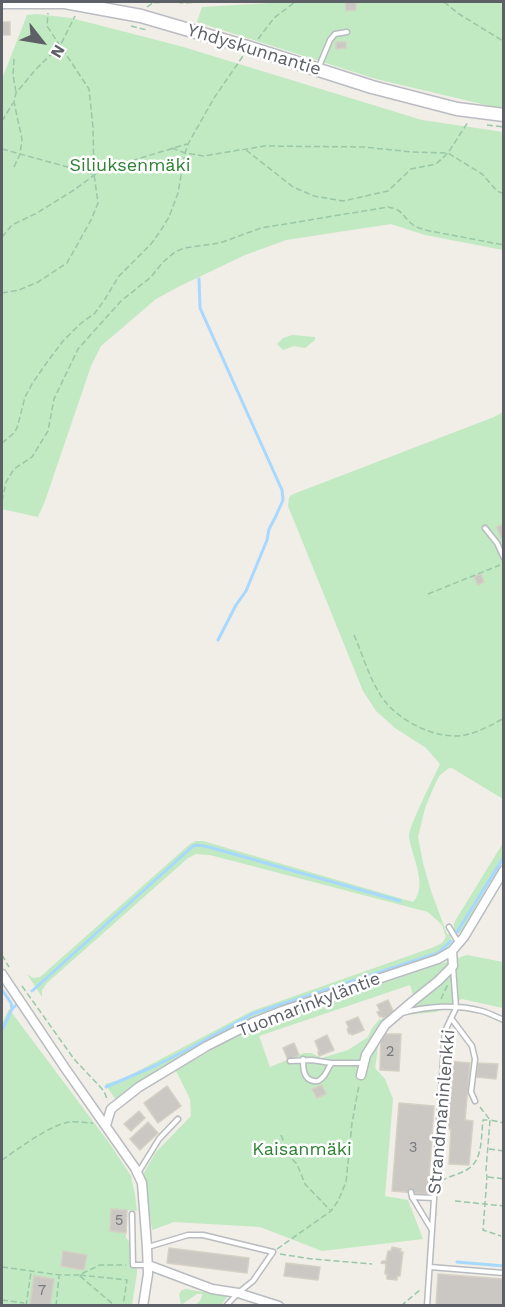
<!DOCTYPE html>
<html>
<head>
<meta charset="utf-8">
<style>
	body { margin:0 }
	#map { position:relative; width:505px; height:1307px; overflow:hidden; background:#f0eee6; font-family:"Work Sans",sans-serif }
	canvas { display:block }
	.frame { position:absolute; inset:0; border:3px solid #5d6167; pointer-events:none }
	.north { position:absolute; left:12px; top:12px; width:60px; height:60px; -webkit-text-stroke:4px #fff; paint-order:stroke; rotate:121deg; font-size:16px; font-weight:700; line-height:24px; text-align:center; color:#5d6167 }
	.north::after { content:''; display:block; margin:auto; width:21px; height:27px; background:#5d6167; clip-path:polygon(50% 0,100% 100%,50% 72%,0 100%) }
</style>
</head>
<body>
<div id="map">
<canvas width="505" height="1307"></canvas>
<div class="frame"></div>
<div class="north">N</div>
</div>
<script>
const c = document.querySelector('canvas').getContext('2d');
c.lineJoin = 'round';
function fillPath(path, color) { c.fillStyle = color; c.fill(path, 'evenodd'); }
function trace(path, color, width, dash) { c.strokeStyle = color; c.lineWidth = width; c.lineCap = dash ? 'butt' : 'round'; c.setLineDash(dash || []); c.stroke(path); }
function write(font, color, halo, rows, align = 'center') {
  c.font = font + ' "Work Sans",sans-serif'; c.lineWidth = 5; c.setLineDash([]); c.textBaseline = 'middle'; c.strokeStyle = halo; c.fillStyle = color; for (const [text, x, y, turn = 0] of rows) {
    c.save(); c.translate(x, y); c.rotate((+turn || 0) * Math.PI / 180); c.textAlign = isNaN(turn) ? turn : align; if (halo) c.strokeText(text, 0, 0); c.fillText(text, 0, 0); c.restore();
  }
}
const green = new Path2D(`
	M287 2H503V109L376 79 197 22 202 7Z
	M37 14 71 18 180 46 422 120 503 132V250L425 235 391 224 286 240 245 255 180 286 156 299 101 346 91 366 45 501 38 517 2 509V79L27 15Z
	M292 335 315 337V340L305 348 294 346 283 350 277 344 283 338Z
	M503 412V799L452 768H449L440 775 436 782 425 808 418 837 423 863 431 891 447 934 450 935C453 947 448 949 438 954L268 1012 116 1100 105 1084 123 1079 252 1011 434 947 442 943 446 937 442 925 428 912 210 855 196 854 188 858 47 983 42 990V997L27 974 33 978 40 977 190 844 196 841H203L413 902C429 885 411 856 409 836 408 828 435 775 440 764L426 748 395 728 376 711 363 691 288 506 289 498 291 495 494 417Z
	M503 843V859L462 931 458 934C453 931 453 926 455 921Z
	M467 955 503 962V1008L462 999 436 1012 404 1015 388 1025 380 1034 375 1068 385 1079 393 1099 385 1196 408 1200 423 1239 322 1251 260 1227 174 1222 152 1230 147 1193 142 1176 156 1152 191 1116 190 1099 176 1071 232 1038 279 1018ZM410 985 413 995 395 1013 379 1020 372 1028 368 1037 348 1050 322 1058 311 1053H304L270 1067 259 1036Z
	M9 1009 110 1144 131 1176 135 1195 137 1211 112 1209 110 1231 126 1233V1238L130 1242V1260L137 1261V1273L132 1305H2V1024Z
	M186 1289 226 1296 227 1297 221 1305H195C199 1302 202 1300 202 1294H197L181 1305 179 1294 182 1290Z`);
const stream = new Path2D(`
	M199 279 200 308 282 490 283 500 275 518 269 529 267 540 246 591 236 605 218 640
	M457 932 504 857
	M2 990 11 1003 12 1009
	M32 991 193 846 198 845 209 847 400 901
	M2 1030 12 1009 17 1004
	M106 1087 157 1065 187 1050 252 1014 438 953 451 941
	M457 1262 504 1266`);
const building = new Path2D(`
	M345 2H356V10L346 11Z
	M2 22H10V35H2Z
	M336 42H346V48L336 49Z
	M504 524V537L501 538 497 527Z
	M481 574 484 582 478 585 474 577Z
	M388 1000 394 1013 383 1018 382 1016 380 1017 377 1012 380 1011 377 1005Z
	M358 1017 364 1030 352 1035 351 1033 349 1034 347 1029 349 1028 346 1022Z
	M381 1034H401L399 1071 380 1070Z
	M327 1035 334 1050 319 1056 318 1052 319 1051 315 1041Z
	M294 1043 299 1055 288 1060 283 1048Z
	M448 1061 470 1063 465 1120 473 1121 469 1165 449 1164 451 1130 446 1127 449 1122 444 1118Z
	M478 1063 498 1064 496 1079 476 1077Z
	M322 1085 326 1094 317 1098 312 1089Z
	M167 1086 181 1106 158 1123 144 1103Z
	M399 1103 434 1106 428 1194 392 1191Z
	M139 1111 145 1118 131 1131 124 1124Z
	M148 1122 158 1133 140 1150 130 1139Z
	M111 1209 127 1210 126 1233 110 1231Z
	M392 1247 401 1249 400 1252H403L400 1276H397V1280L387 1279V1274H385L386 1264 381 1263 382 1261H386L388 1251H391Z
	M169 1248 249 1258 247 1273 167 1263Z
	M63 1251 87 1255 84 1270 61 1266Z
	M286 1263 320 1267 318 1280 284 1276Z
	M438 1274 504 1279V1306H436Z
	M34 1276 54 1279 50 1306H30Z`);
const path = new Path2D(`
	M177 2 183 3 199 2
	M444 2 459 14 503 41 504 42
	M147 7 153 3 165 2
	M131 26 147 30
	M258 39 274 18 295 2
	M14 59 13 75 16 92
	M2 121 13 103
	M487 125 504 127
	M172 148 185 153 204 156 264 146 363 147 412 152 448 153 482 174 497 191 504 194
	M2 149 93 174
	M246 150 293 187 314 196 343 201 388 191 411 169 436 164 448 153 468 122
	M14 167 20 154 22 139 14 102 16 93 37 68 60 46 75 16
	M2 237 12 225 37 213 74 190 101 170 187 144
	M2 293 19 290 38 282 67 263 91 220 98 203 94 174 93 127 89 89 47 26 48 13
	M2 443 14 433 17 428 25 397 32 384 45 365 63 341 80 324 95 313 105 299 119 276 151 244 161 230 169 217 178 193 185 153 188 144 214 98 243 56
	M2 501 6 482 14 469 32 457 48 431 54 399 78 349 121 301 151 277 163 262 175 252 184 248 220 243 261 228 388 207C404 210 401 215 412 224 415 227 420 228 425 230L504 245
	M428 594 500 565
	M354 635C362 653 368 674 378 691 392 718 435 741 465 735 479 732 492 725 504 718
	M2 955 9 967
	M22 986 74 1059 104 1091 107 1099
	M441 999 448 984
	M480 1107 490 1120 504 1123
	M281 1135 290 1157 297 1164 305 1184 330 1210
	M489 1149 504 1151
	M2 1160C18 1149 50 1125 69 1122 76 1121 85 1123 93 1123
	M488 1177 504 1179
	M441 1181C450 1176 460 1174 468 1169 483 1160 481 1136 483 1120H490L486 1170 487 1177 483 1230 501 1236
	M455 1201 504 1206
	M277 1249 331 1211 338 1201 346 1182 352 1123 359 1085
	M280 1254 312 1259 372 1264
	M2 1267 60 1275H79L100 1265H126
	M80 1275 127 1280 123 1306
	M80 1276 115 1306
	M2 1300 24 1303
	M26 1306 31 1272
	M56 1306 59 1276
	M401 1306 421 1289`);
const lane = new Path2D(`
	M318 69 330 40 335 34 347 32
	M485 528 497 543 504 558
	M449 927 458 942
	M402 1013C427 1006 457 1004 482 1011 489 1013 496 1017 504 1020
	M451 1018 472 1046 475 1059 471 1092 475 1101
	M303 1059C303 1067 303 1080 314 1081 318 1082 320 1080 323 1077 326 1074 328 1068 331 1064
	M290 1061 312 1060 331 1063H363
	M138 1173 159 1139 178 1119
	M411 1192 412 1197 432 1230
	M412 1197 434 1198
	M132 1214 133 1265H147
	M148 1247 188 1235H203L273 1252 253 1281 238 1293 226 1306
	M430 1267 504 1273
	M427 1306 445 1031 456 1008 453 967`);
const street = new Path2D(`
	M2 974 65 1068 135 1168 142 1183 147 1247 148 1274 143 1306
	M361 1075 366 1055 385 1025 413 1001 438 981 453 966 452 951
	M106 1125 111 1109 139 1087 207 1046 254 1022 282 1011 438 959 452 951 464 937 504 870
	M148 1265 212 1289 238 1293 279 1306`);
const secondary = new Path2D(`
	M2 2H65L141 16 247 47 372 87 457 109 504 115`);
const numberNames = [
	["2",390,1052],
	["3",413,1148],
	["5",119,1221],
	["7",42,1291]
];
const streetNames = [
	["Yhdyskunnantie",254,50,17],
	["Tuomarinkyläntie",309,1005,-21],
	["Strandmaninlenkki",442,1112,-85]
];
const parkNames = [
	["Siliuksenmäki",130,166],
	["Kaisanmäki",302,1150]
];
fillPath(green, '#c1e9c2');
trace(stream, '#a7d8ff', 3);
fillPath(building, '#cbc8c3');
trace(building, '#d5d0c4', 1.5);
trace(lane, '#b8bbc0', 7);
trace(street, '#b8bbc0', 11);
trace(secondary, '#b9bcc2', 15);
trace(path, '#99c7a7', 1.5, [6, 3]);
trace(lane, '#fff', 4);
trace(street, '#fff', 8);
trace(secondary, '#fff', 12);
write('15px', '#787b7e', null, numberNames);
write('18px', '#5d6167', '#fff', streetNames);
write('18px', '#308235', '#fff', parkNames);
</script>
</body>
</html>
